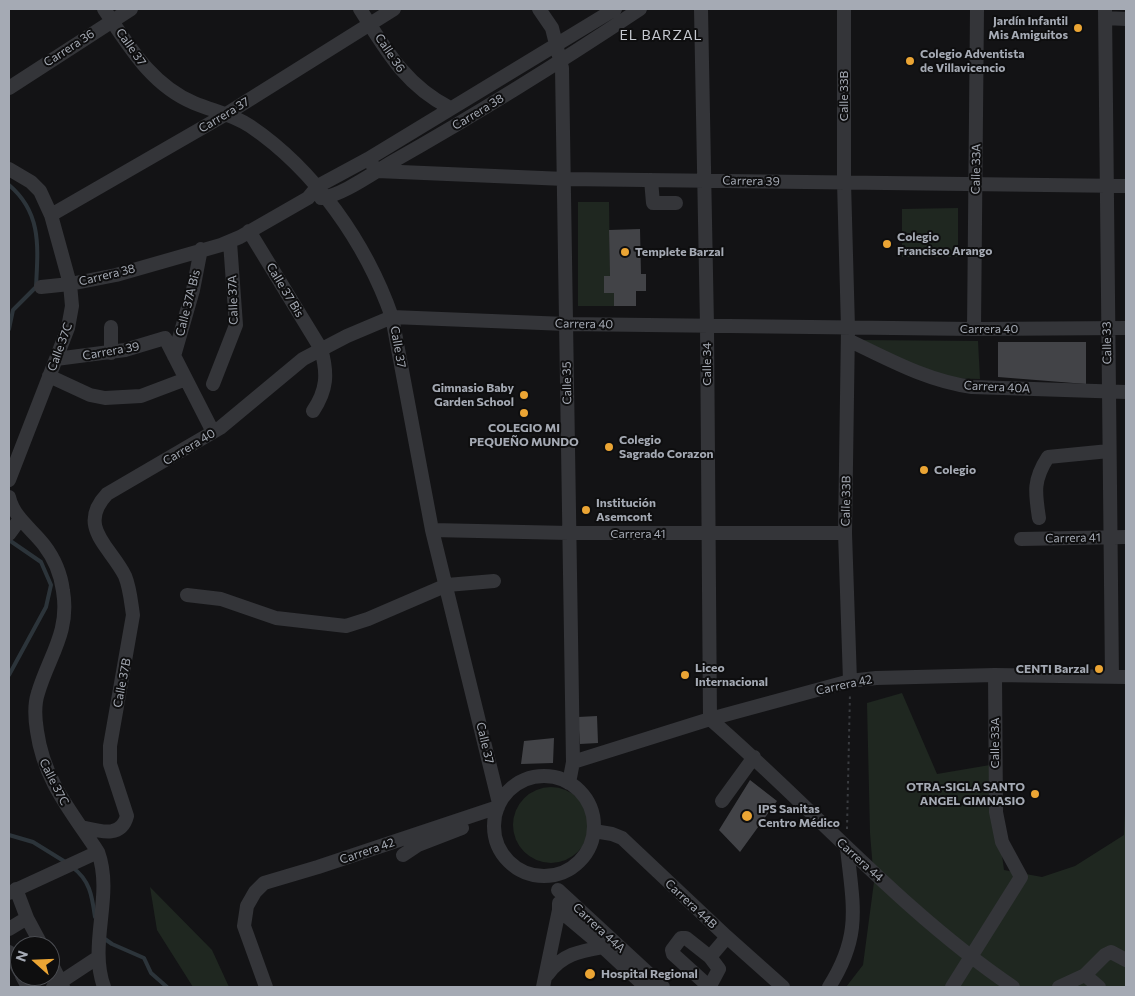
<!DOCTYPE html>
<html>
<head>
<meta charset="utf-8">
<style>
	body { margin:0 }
	#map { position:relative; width:1135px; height:996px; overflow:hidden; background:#131315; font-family:Commissioner,sans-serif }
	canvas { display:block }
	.frame { position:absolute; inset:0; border:10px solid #a5aab4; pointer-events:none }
	.north { position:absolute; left:10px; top:936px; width:50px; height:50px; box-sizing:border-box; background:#0e0e0f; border:1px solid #4a4c51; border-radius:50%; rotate:290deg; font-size:14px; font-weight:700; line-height:20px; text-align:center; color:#a5aab4 }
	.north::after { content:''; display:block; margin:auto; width:18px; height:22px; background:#eba534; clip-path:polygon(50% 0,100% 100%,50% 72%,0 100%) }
</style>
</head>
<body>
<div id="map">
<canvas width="1135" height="996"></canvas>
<div class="frame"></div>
<div class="north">N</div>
</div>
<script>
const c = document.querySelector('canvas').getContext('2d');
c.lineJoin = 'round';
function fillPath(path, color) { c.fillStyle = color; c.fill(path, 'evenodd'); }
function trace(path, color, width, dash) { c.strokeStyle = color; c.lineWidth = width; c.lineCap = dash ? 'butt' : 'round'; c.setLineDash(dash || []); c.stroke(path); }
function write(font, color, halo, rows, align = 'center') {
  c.font = font + ' Commissioner,sans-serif'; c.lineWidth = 4; c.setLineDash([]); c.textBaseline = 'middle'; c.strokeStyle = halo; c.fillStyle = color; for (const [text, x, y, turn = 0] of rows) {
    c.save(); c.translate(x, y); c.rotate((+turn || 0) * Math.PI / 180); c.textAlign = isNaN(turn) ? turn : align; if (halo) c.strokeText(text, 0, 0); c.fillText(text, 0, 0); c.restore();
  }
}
const green = new Path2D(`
	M578 202H609L610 276H604V293H614V306H578Z
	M958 208V257H902V209Z
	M856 340 978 341 980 379 942 378Z
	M902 693 937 774 990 765 1004 870 1042 877 1075 866 1124 835 1126 788V987H846L863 965 874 882 870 833 867 703Z
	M513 825a38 38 0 1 1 76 0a38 38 0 1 1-76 0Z
	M150 887 212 950 229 987H193L157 930Z`);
const stream = new Path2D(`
	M9 185C42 213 38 247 36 287L13 310 9 329
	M9 540 41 562 51 585 46 607 9 675
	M9 835 33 842 67 863
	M72 867C90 880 92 896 95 917
	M102 937 112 944 144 958 151 973 167 987`);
const building = new Path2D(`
	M640 229 641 274H646V291H636V306H614V293H604V276H610L609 230Z
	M998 342H1086V384L998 377Z
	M597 716 598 743 580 744 578 717Z
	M554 738 553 763 521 764 524 741Z
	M750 780 777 801 740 852 719 830Z`);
const path = new Path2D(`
	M847 829 850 693`);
const minor = new Path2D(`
	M104 9C129 46 151 85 194 103 213 111 232 114 250 126 315 170 366 243 392 317L432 530 499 803
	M360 9C386 50 405 85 450 108
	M539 9 552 28 562 68 573 762 569 783
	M701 9 707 326 710 719C812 807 901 911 1013 987
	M844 9V182L848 328 845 533 850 681
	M1105 9 1112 677
	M1105 18 1126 19
	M9 88 131 9
	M368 159 377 171 565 179 1126 186
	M9 169 31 182 40 191 51 215 70 284 72 306 68 328 9 480
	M651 180 653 203H676
	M321 198C341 196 373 173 392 162 477 114 559 63 640 9
	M51 215 228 113 394 9
	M249 231 321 349C328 374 327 390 313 411
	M41 287 70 284 116 275 221 245 240 237 308 198 318 186 368 159 615 9
	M974 329 977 9
	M848 340C888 359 927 381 972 387L1126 392
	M111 353V327
	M174 356 193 290 201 249
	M56 359 125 350 165 338 213 432
	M49 376 90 395 105 398 141 396 186 379
	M213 384 236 325 230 242
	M9 497C14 518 32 529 44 545 54 558 61 575 63 591 70 632 49 656 38 693 34 705 35 719 37 731 44 781 71 811 98 852 114 896 88 943 104 987
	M1039 518C1035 492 1033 480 1048 457L1109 451
	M432 530 569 533H845
	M9 534 20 519
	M1021 539 1126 537
	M187 595 221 599 276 618 346 626 368 619 447 585 494 581
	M573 762 710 719 850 681 876 678 995 675 1126 677
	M494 826a50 50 0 1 1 100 0a50 50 0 1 1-100 0Z
	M722 801 754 757
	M81 827C99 831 121 839 127 816L110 764V746L133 615C131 602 130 588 125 576 111 547 76 527 107 494L220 428 303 359 347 336 392 317 566 324 974 329 1126 328
	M594 831 612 834 622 838 727 937 783 987
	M403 855 418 845 462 828
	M16 889 27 918 42 946
	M558 890 663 987
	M9 893 98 852
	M559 910 603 947 646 987
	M9 929 27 918
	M681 938H686L710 957 719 969 711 984 705 983 673 954 672 950Z
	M9 952 20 972
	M710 957 727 937
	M50 961 63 987
	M548 974C562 954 581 951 603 947
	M1085 975 1105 955 1111 952 1126 960
	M22 976 28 987
	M53 987 97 958
	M266 987 244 926 247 906 255 892 264 883 318 867 498 807
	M543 987 559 910V903
	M829 987C862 935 853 906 847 848
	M952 987 1021 877 1002 842 996 812 995 675
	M1059 987 1085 975 1099 987`);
const markers = [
	[1078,28,5,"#eba534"],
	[910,61,5,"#eba534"],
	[887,244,5,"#eba534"],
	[625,252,5,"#eba534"],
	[524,395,5,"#eba534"],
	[524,413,5,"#eba534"],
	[609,447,5,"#eba534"],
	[924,470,5,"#eba534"],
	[586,510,5,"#eba534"],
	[1099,669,5,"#eba534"],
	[685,675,5,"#eba534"],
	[1035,794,5,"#eba534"],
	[747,816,6,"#eba534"],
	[590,974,6,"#eba534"]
];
const poiNames = [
	["Jardín Infantil",1068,21,"right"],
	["Mis Amiguitos",1068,35,"right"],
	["Colegio Adventista",920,54],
	["de Villavicencio",920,68],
	["Colegio",897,237],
	["Francisco Arango",897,251],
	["Templete Barzal",635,252],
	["Gimnasio Baby",514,388,"right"],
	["Garden School",514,402,"right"],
	["COLEGIO MI",524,428,"center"],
	["PEQUEÑO MUNDO",524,442,"center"],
	["Colegio",619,440],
	["Sagrado Corazon",619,454],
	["Colegio",934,470],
	["Institución",596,503],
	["Asemcont",596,517],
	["Liceo",695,668],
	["Internacional",695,682],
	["CENTI Barzal",1089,669,"right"],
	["OTRA-SIGLA SANTO",1025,787,"right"],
	["ANGEL GIMNASIO",1025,801,"right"],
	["IPS Sanitas",758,809],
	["Centro Médico",758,823],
	["Hospital Regional",601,974]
];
const streetNames = [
	["Calle 37",131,47,55],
	["Carrera 36",69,48,-33],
	["Calle 36",390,53,56],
	["Calle 33B",844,96,-90],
	["Carrera 38",478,112,-31],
	["Carrera 37",224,115,-31],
	["Calle 33A",976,169,-89],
	["Carrera 39",751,181,1],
	["Carrera 38",107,275,-14],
	["Calle 37 Bis",285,290,59],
	["Calle 37A",233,300,-92],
	["Calle 37A Bis",188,303,-76],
	["Carrera 40",584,324,1],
	["Carrera 40",989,329],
	["Calle 33",1107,343,-91],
	["Calle 37C",60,347,-70],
	["Calle 37",398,347,80],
	["Carrera 39",111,351,-10],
	["Calle 34",707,364,-90],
	["Calle 35",567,383,-91],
	["Carrera 40A",997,387,3],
	["Carrera 40",189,447,-31],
	["Calle 33B",846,501,-89],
	["Carrera 41",638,534],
	["Carrera 41",1073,538,-1],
	["Calle 37B",122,683,-79],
	["Carrera 42",844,685,-12],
	["Calle 37",485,743,77],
	["Calle 33A",995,743,-90],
	["Calle 37C",54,782,63],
	["Carrera 42",367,851,-19],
	["Carrera 44",860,860,42],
	["Carrera 44B",691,904,43],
	["Carrera 44A",599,928,43]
];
const neighbourhoodNames = [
	["EL BARZAL",661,35]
];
fillPath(green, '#1f2720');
trace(stream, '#2c343a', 4);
fillPath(building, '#424347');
trace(path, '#3a3c40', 2, [2.5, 4]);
trace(minor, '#343539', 14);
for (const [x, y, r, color] of markers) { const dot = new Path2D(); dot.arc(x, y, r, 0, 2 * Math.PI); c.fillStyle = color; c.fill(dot); trace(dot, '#0e0e0f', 2); }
write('bold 12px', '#a5aab4', '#0e0e0f', poiNames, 'left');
write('12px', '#a5aab4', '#0e0e0f', streetNames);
c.letterSpacing = '1px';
write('14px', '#c6c9d1', '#0e0e0f', neighbourhoodNames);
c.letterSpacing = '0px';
</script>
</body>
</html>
